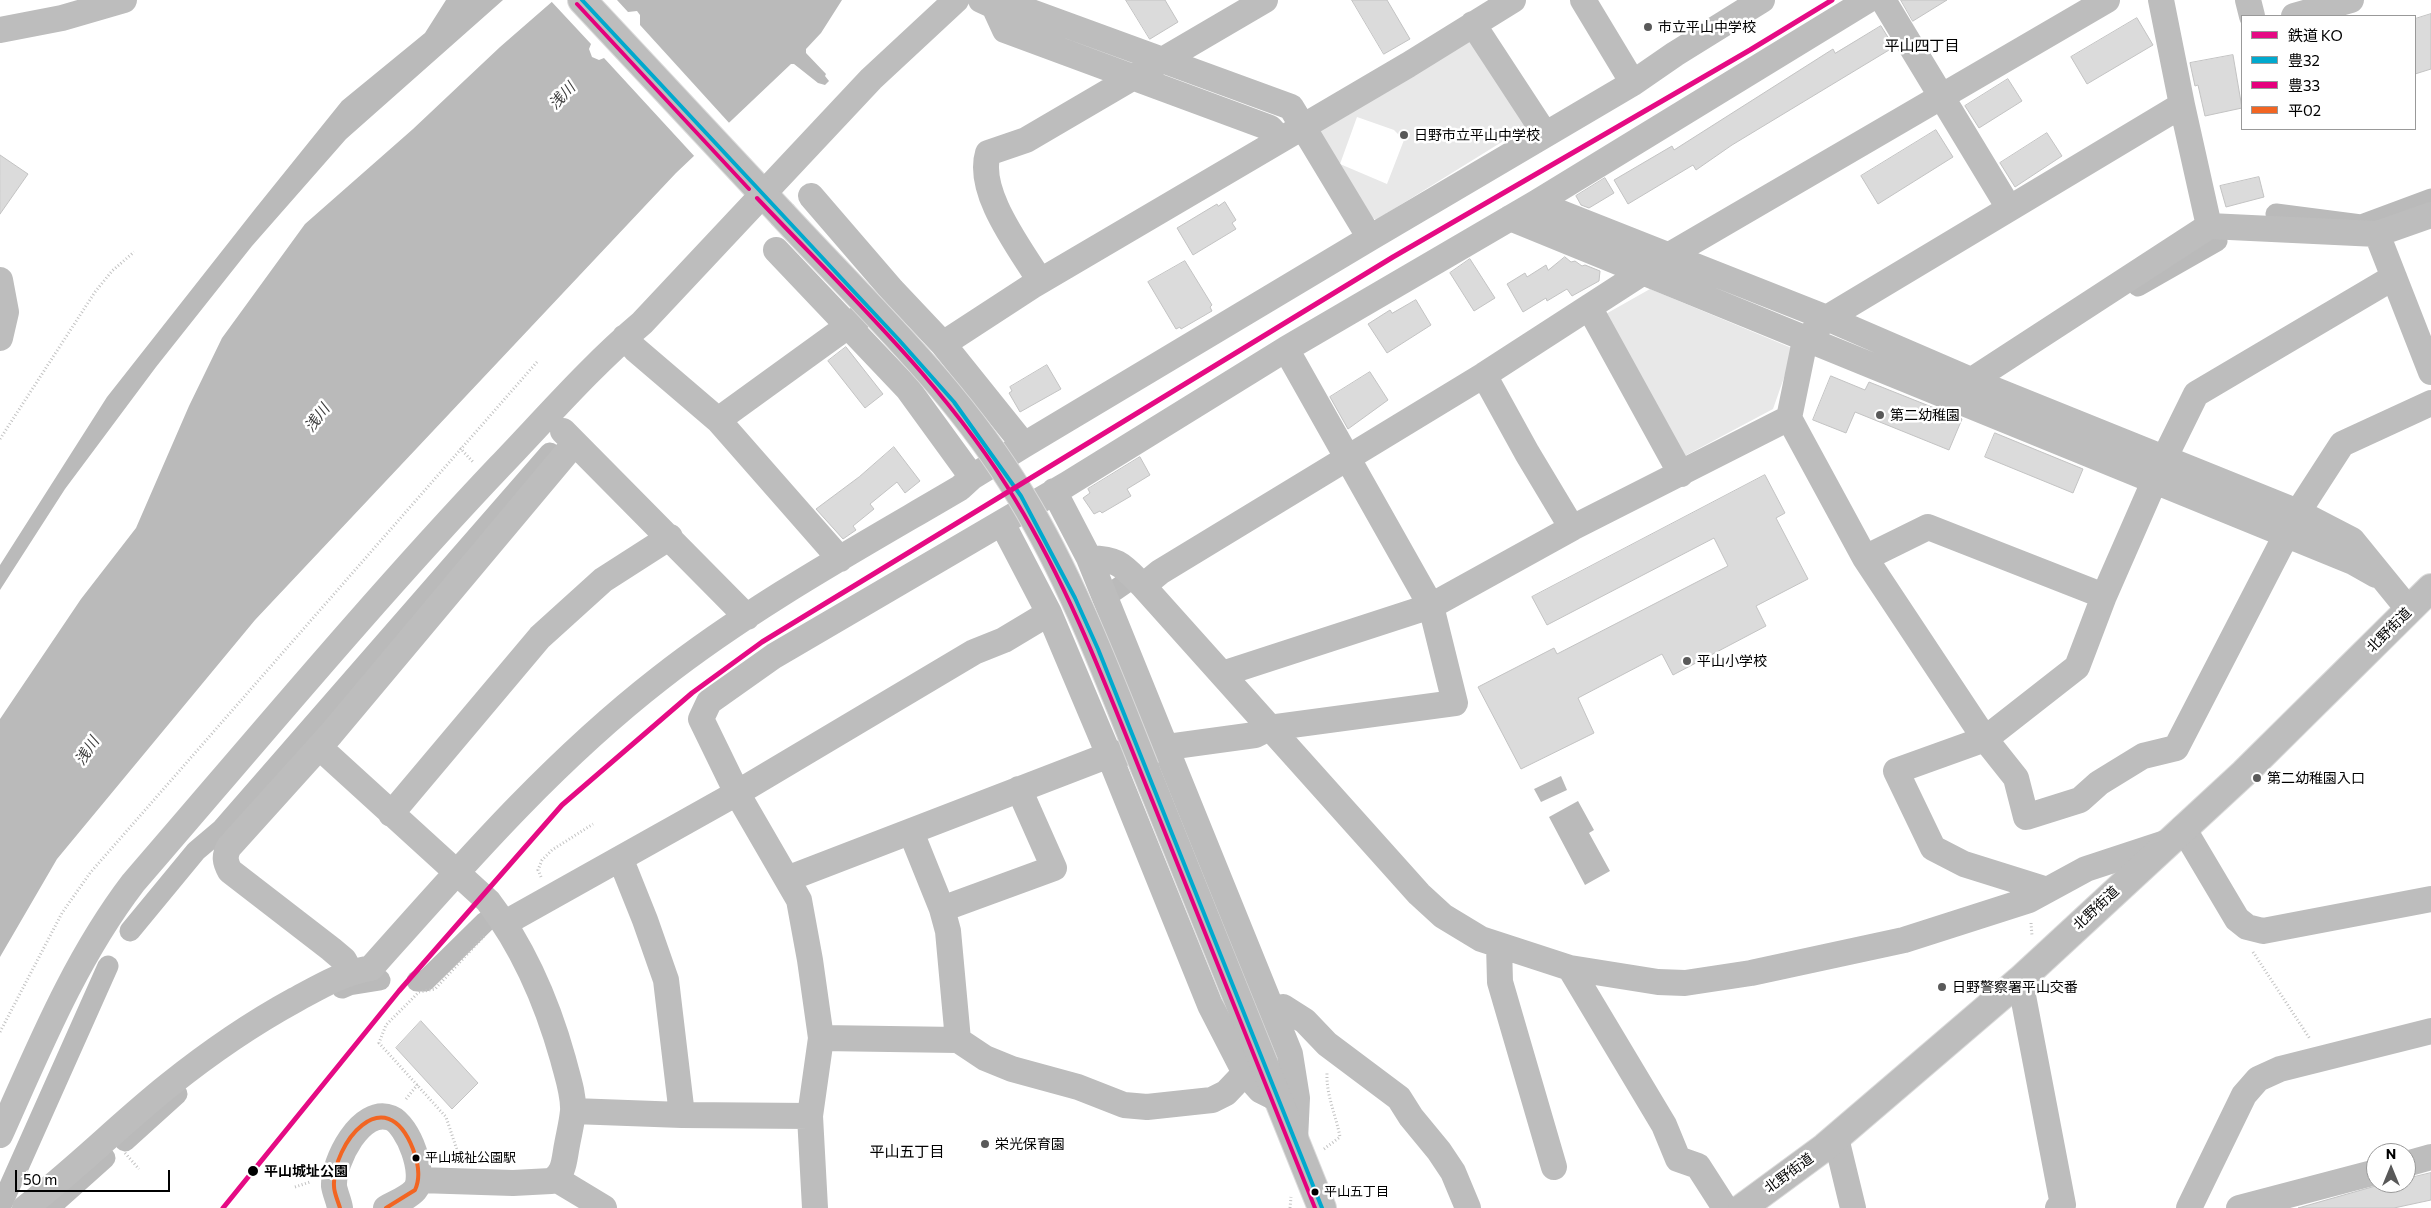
<!DOCTYPE html>
<html>
<head>
<meta charset="utf-8">
<style>
	body { margin:0 }
	#map { position:relative; width:2431px; height:1208px; overflow:hidden; background:#fff; font-family:Commissioner,"Noto Sans JP",sans-serif }
	canvas { display:block }
	.legend { position:absolute; left:2241px; top:15px; width:175px; height:115px; box-sizing:border-box; background:#fff; border:1px solid #999; margin:0; padding:6px 9px; list-style:none; font-size:15px; color:#000 }
	.legend li { display:flex; align-items:center; gap:10px; height:25px }
	.legend b { width:25px; border:1px solid #999 }
	.north { position:absolute; left:2366px; top:1143px; width:50px; height:50px; box-sizing:border-box; background:#fff; border:1px solid #999; border-radius:50%; rotate:0deg; font-size:14px; font-weight:700; line-height:20px; text-align:center; color:#000 }
	.north::after { content:''; display:block; margin:auto; width:18px; height:22px; background:#595959; clip-path:polygon(50% 0,100% 100%,50% 72%,0 100%) }
	.scale { position:absolute; left:15px; top:1170px; width:155px; height:22px; box-sizing:border-box; border:2px solid #000; border-top:0; padding-left:6px; font-size:15px; line-height:18px; white-space:nowrap; color:#000; -webkit-text-stroke:4px #fff; paint-order:stroke }
</style>
</head>
<body>
<div id="map">
<canvas width="2431" height="1208"></canvas>
<ul class="legend">
<li><b style="height:6px;background:#e50b84"></b>鉄道 KO</li>
<li><b style="height:6px;background:#00a9ce"></b>豊32</li>
<li><b style="height:6px;background:#e5007d"></b>豊33</li>
<li><b style="height:6px;background:#f26522"></b>平02</li>
</ul>
<div class="north">N</div>
<div class="scale">50 m</div>
</div>
<script>
const c = document.querySelector('canvas').getContext('2d');
c.lineJoin = 'round';
function fillPath(path, color) { c.fillStyle = color; c.fill(path, 'evenodd'); }
function trace(path, color, width, dash) { c.strokeStyle = color; c.lineWidth = width; c.lineCap = dash ? 'butt' : 'round'; c.setLineDash(dash || []); c.stroke(path); }
function write(font, color, halo, rows, align = 'center') {
  c.font = font + ' Commissioner,"Noto Sans JP",sans-serif'; c.lineWidth = 5; c.setLineDash([]); c.textBaseline = 'middle'; c.strokeStyle = halo; c.fillStyle = color; for (const [text, x, y, turn = 0] of rows) {
    c.save(); c.translate(x, y); c.rotate((+turn || 0) * Math.PI / 180); c.textAlign = isNaN(turn) ? turn : align; if (halo) c.strokeText(text, 0, 0); c.fillText(text, 0, 0); c.restore();
  }
}
const green = new Path2D(`
	M1468 38 1526 127 1376 220 1370 216 1320 133V128ZM1357 117 1394 130 1404 140 1387 184 1340 164Z
	M1650 289 1794 349 1773 409 1681 458 1604 315Z`);
const water = new Path2D(`
	M446 0H503L346 139 252 246 156 367 65 489 0 590V565L107 397 255 209 342 101 425 33Z
	M554 0H842L821 33 806 49V53L826 74 825 76 829 81 825 85 818 83 794 64H791L676 173 255 620 57 859 0 957V719L81 599 136 528 189 406 222 338 305 224 413 129 500 47Z
	M1561 776 1567 790 1541 802 1534 789Z
	M1578 801 1594 830 1589 833 1610 871 1585 885 1549 817Z`);
const pier = new Path2D(`
	M550 0H617L628 12 637 11 640 15V25L731 125 696 158 604 58 599 60 592 57 589 49 591 44Z`);
const canal = new Path2D(`
	M2276 214 2361 225 2431 199
	M2138 286 2217 241
	M1114 591 1127 582
	M130 931 196 851 222 829 550 453
	M417 981H425L485 922
	M342 988 349 985 380 980
	M125 1141 177 1094
	M0 1208 108 966
	M49 1208 105 1158`);
const building = new Path2D(`
	M1126 0H1165L1178 22 1150 39Z
	M1352 0H1387L1410 39 1384 54Z
	M1901 0H1947L1913 21Z
	M2431 14V69L2415 74V19Z
	M2137 18 2153 45 2087 84 2071 57Z
	M1881 26 1894 47 1732 145 1696 170 1693 165 1628 204 1614 180 1672 146 1674 150 1833 49 1835 53Z
	M2233 55 2242 108 2205 116 2198 85 2195 86 2190 63Z
	M2008 79 2022 101 1979 128 1965 106Z
	M1936 130 1953 157 1878 204 1861 176Z
	M2047 133 2062 156 2015 187 2000 163Z
	M0 155 28 174 0 214Z
	M2259 177 2264 197 2226 207 2220 186Z
	M1605 178 1614 193 1589 208 1581 205 1576 196Z
	M1225 202 1236 220 1232 223 1236 229 1193 255 1177 228 1217 204 1218 206Z
	M1565 257 1571 262 1575 261 1582 266 1585 265 1600 271 1599 281 1572 296 1567 289 1547 301 1546 298 1523 312 1507 284 1525 273 1527 277 1546 265 1548 270Z
	M1470 259 1495 298 1474 311 1450 273Z
	M1185 261 1212 305 1210 307 1212 311 1181 329 1180 327 1176 329 1148 282Z
	M1416 300 1431 325 1387 353 1368 324 1390 310 1392 313Z
	M846 347 883 394 865 408 828 361Z
	M1047 365 1061 389 1020 412 1009 393 1012 391 1010 387Z
	M1370 372 1388 400 1348 429 1330 397Z
	M1831 376 1865 390 1869 382 1962 419 1949 450 1855 412 1846 433 1813 420Z
	M1995 433 2083 469 2073 493 1985 457Z
	M894 447 920 481 905 493 897 482 870 504 874 509 853 526 856 530 843 539 816 509 859 477Z
	M1140 457 1150 475 1127 489 1131 496 1102 513 1100 511 1094 514 1083 498 1090 493 1088 489Z
	M1765 475 1785 513 1776 518 1808 579 1756 606 1766 626 1673 675 1662 654 1578 698 1594 733 1521 769 1478 687 1554 648 1557 654 1728 566 1714 538 1547 625 1532 597Z
	M421 1021 478 1083 452 1109 396 1048Z
	M2431 1173V1200L2394 1208H2298L2386 1183H2406V1179Z`);
const path = new Path2D(`
	M0 439 95 292 112 271 134 252
	M460 448 473 462
	M541 877 538 870 542 860 552 850 593 824
	M2031 923 2032 936
	M2253 952 2310 1039
	M0 1032 62 913 90 873 537 362
	M406 1099 418 1084
	M1324 1149 1340 1137C1336 1115 1326 1095 1327 1073
	M125 1153 139 1169
	M460 1159 446 1117 379 1043 386 1025 419 992 435 989 485 935
	M295 1187 310 1182
	M1290 1208 1291 1197`);
const minor = new Path2D(`
	M981 0 994 6 1023 9 1291 107 1370 238
	M1583 0 1633 83
	M1883 0 2009 208
	M2161 0 2182 105
	M2248 0 2252 16
	M994 6 1005 30 1270 128 1280 139
	M2294 16 2351 0
	M1473 24 1545 134
	M0 30 62 18 124 0
	M811 196 892 290 943 344 1024 445
	M1536 203 1827 318 1973 381 2298 512 2352 540 2409 610
	M1510 218 2353 562 2376 575
	M2377 234 2431 372
	M776 250 908 389 972 477
	M0 280 6 312 0 338
	M1040 281C1020 248 976 192 988 153L1026 140 1265 0
	M1589 307 1681 474
	M625 337 635 349 718 420 840 559
	M943 344 1032 286 1408 65 1513 0
	M1484 375 1527 453 1572 528
	M1963 386 2209 226 2377 234 2431 215
	M1789 418 1865 558 1985 739 2016 778 2026 817 2080 800 2099 783 2143 756 2176 748 2298 512 2342 444 2431 403
	M718 420 863 315
	M563 431 747 617
	M1054 491 1089 558 1290 1054 1297 1098 1295 1140
	M1002 523 1049 613 1109 755 1210 1005 1245 1073 1260 1090 1278 1099
	M1089 558C1119 559 1122 565 1143 586L1419 894 1443 916 1481 939 1570 968 1658 982 1685 983 1751 973 1904 940 2029 900 2086 869 2168 842
	M1865 558 1928 527 2104 596
	M1143 586 1160 572 1484 375 1668 256 2107 0
	M1222 674 1431 606 1572 528 1789 418 1805 340 1827 318 2182 105 2209 226
	M319 747 488 901C524 948 547 1002 563 1059 567 1075 574 1094 573 1111 572 1122 569 1134 567 1145 564 1159 565 1174 551 1181L513 1183 419 1180
	M391 814 540 637 603 580 670 537
	M2183 828 2237 919 2247 927 2263 931 2431 899
	M911 832 942 909 948 931 958 1040
	M787 879 1109 755 1255 735 1269 728 1455 703 1431 606 1286 349
	M2047 890 1964 864 1933 848 1896 771 1985 739 2077 667 2104 596 2164 459 2196 394 2394 277
	M942 909 1054 868 1019 789
	M505 923 737 793 974 652 1004 640 1049 613
	M1499 945 1500 982 1554 1167
	M1570 968 1664 1125 1678 1159 1698 1166 1725 1208
	M350 971 344 960 331 949 230 871C225 862 224 856 229 847L331 734 574 444
	M2020 980 2063 1205 2058 1208
	M1273 1010 1283 1007 1305 1021 1327 1044 1399 1098 1411 1117 1439 1151 1453 1172 1468 1208
	M821 1038 958 1040 985 1058 1012 1069 1078 1087 1124 1105 1147 1107 1212 1100 1226 1093 1245 1073
	M573 1111 682 1115 666 980 645 920 621 860
	M682 1115 810 1116
	M0 1135C39 1048 75 959 133 883 254 743 373 600 500 466 547 417 591 366 642 323L871 79 956 0
	M1836 1138 1853 1208
	M2406 1164 2431 1157
	M556 1179 604 1208
	M25 1208C75 1170 120 1124 169 1085 209 1053 251 1024 295 1000 321 986 342 973 371 968 462 866 551 763 659 679 752 606 858 548 960 488L972 477 1024 445 1370 238 1633 83 1675 54 1762 0
	M340 1208C339 1201 335 1193 334 1186 333 1162 361 1106 391 1118 408 1125 427 1175 415 1190 408 1198 395 1203 386 1208
	M815 1208 810 1116 821 1038 810 960 799 900 737 793 701 719 709 702 774 656 1066 485 1286 349 1536 203 1868 0
	M2189 1208 2244 1095 2258 1079 2280 1069 2431 1031
	M2239 1208 2376 1172`);
const major = new Path2D(`
	M582 0 782 214
	M1145 768 1322 1208
	M1742 1208 1825 1147 2020 980 2244 773 2431 588`);
const majorBridge = new Path2D(`
	M782 214C865 304 958 390 1021 496 1073 582 1108 676 1145 768`);
const bus1 = new Path2D(`
	M582 0 899 340 954 402 1021 496 1075 598 1098 649 1322 1208`);
const bus2 = new Path2D(`
	M577 4 749 189
	M757 198C847 293 949 388 1016 501 1074 596 1112 702 1154 805 1208 939 1261 1074 1315 1208`);
const bus3 = new Path2D(`
	M340 1208C338 1201 334 1193 334 1186 332 1144 385 1078 413 1149 418 1162 421 1177 415 1190L386 1208`);
const rail1 = new Path2D(`
	M223 1208 399 991 562 805 692 693 762 642 1393 257 1750 50 1832 0`);
const markers = [
	[1648,27,5,"#595959"],
	[1404,135,5,"#595959"],
	[1880,415,5,"#595959"],
	[1687,661,5,"#595959"],
	[2257,778,5,"#595959"],
	[1942,987,5,"#595959"],
	[985,1144,5,"#595959"],
	[416,1158,4.5,"#000"],
	[253,1171,6,"#000"],
	[1315,1192,4.5,"#000"]
];
const busNames = [
	["平山城祉公園駅",425,1158],
	["平山五丁目",1324,1192]
];
const poiNames = [
	["市立平山中学校",1658,27],
	["日野市立平山中学校",1414,135],
	["第二幼稚園",1890,415],
	["平山小学校",1697,661],
	["第二幼稚園入口",2267,778],
	["日野警察署平山交番",1952,987],
	["栄光保育園",995,1144]
];
const streetNames = [
	["北野街道",2389,630,-45],
	["北野街道",2096,908,-43],
	["北野街道",1789,1173,-36]
];
const stopNames = [
	["平山城址公園",264,1171]
];
const neighbourhoodNames = [
	["平山四丁目",1922,46],
	["平山五丁目",907,1152]
];
const waterNames = [
	["浅川",562,96,-47],
	["浅川",317,418,-53],
	["浅川",87,751,-57]
];
fillPath(green, '#e8e8e8');
fillPath(water, '#bababa');
fillPath(pier, '#fff');
trace(canal, '#bababa', 21);
fillPath(building, '#dbdbdb');
trace(building, '#c3c3c3', 1);
trace(major, '#dbdbdb', 30);
trace(path, '#c2c2c2', 3, [1, 2.5]);
trace(minor, '#bdbdbd', 26);
trace(major, '#bdbdbd', 28);
trace(majorBridge, '#dbdbdb', 30, []);
trace(majorBridge, '#bdbdbd', 28);
trace(bus1, '#00a9ce', 4);
trace(bus2, '#e5007d', 4);
trace(bus3, '#f26522', 4);
trace(rail1, '#e50b84', 5);
for (const [x, y, r, color] of markers) { const dot = new Path2D(); dot.arc(x, y, r, 0, 2 * Math.PI); c.fillStyle = color; c.fill(dot); trace(dot, '#fff', 2); }
write('13px', '#000', '#fff', busNames, 'left');
write('14px', '#000', '#fff', poiNames, 'left');
write('14px', '#000', '#fff', streetNames);
write('bold 14px', '#000', '#fff', stopNames, 'left');
write('15px', '#000', '#fff', neighbourhoodNames);
write('italic 15px', '#3d3d3d', '#fff', waterNames);
</script>
</body>
</html>
